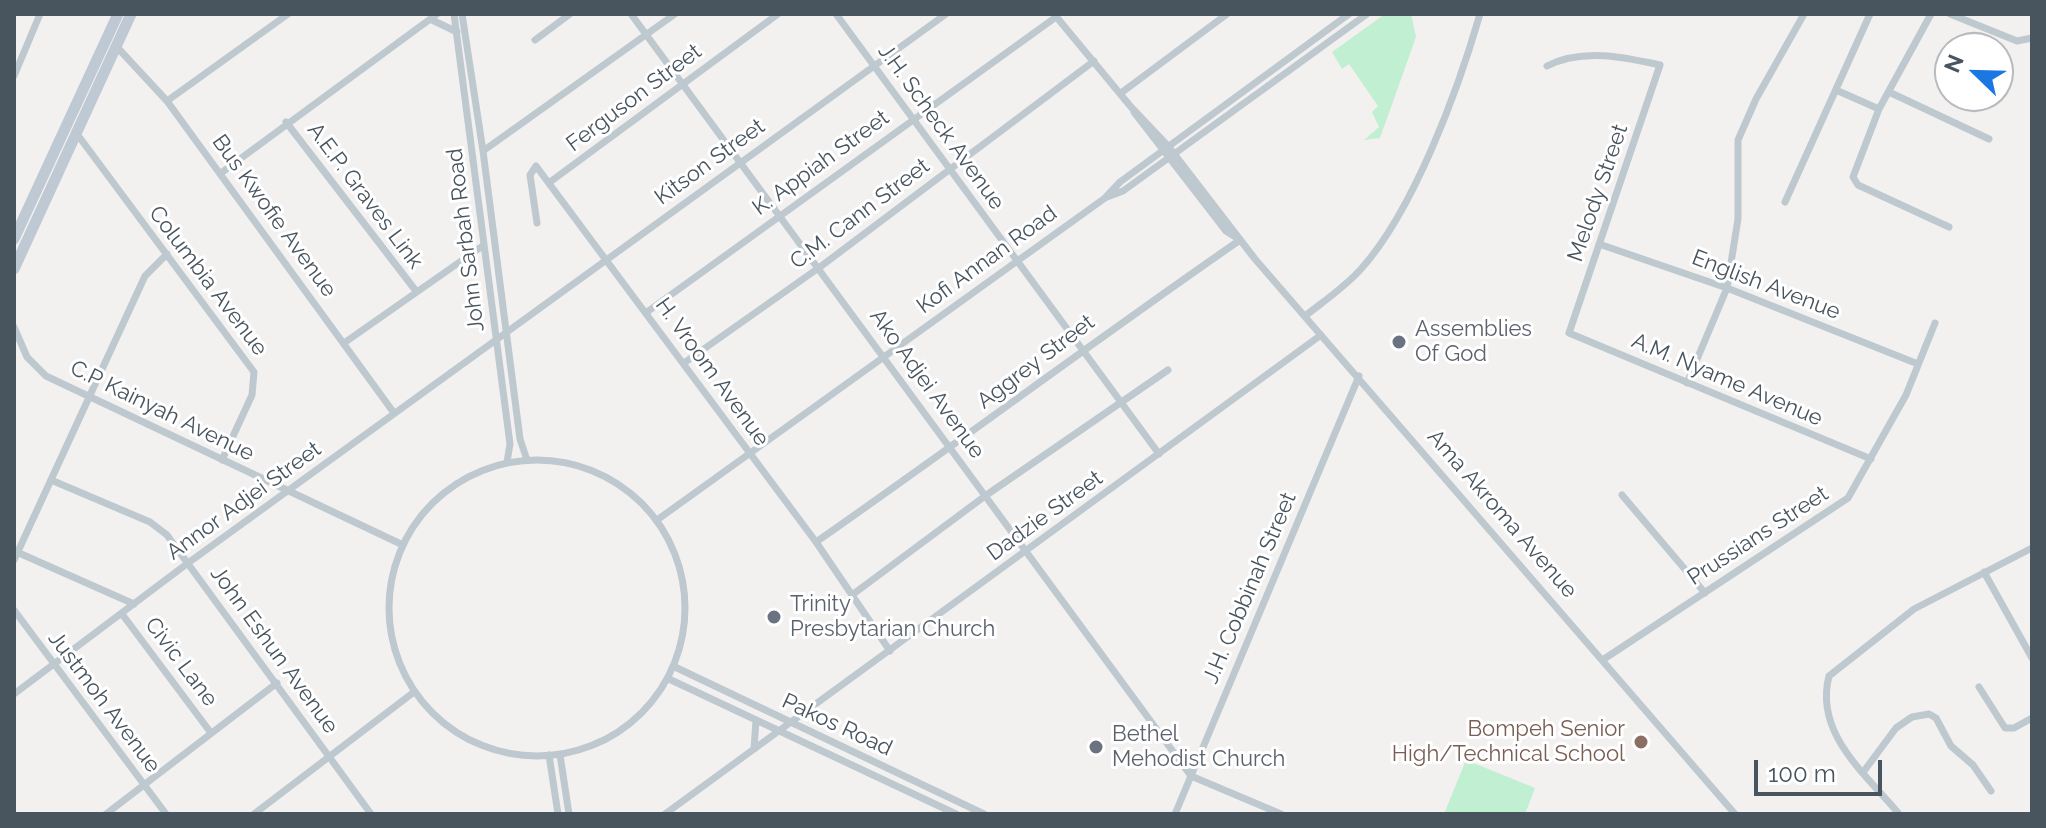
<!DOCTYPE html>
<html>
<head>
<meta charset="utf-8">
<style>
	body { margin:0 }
	#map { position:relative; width:2046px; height:828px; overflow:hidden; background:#f3f0f0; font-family:Raleway,sans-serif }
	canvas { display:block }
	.frame { position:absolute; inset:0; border:16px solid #48545e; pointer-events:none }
	.north { position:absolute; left:1934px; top:32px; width:80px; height:80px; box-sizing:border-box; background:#fff; border:2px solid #b6bbbf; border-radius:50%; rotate:293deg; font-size:22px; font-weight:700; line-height:32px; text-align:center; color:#48545e }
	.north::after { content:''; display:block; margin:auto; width:28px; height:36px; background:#1b78e2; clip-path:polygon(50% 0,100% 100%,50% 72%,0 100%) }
	.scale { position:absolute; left:1754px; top:760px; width:128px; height:36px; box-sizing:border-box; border:4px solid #48545e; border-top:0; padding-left:10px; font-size:24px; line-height:28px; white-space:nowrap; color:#48545e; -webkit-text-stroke:6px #fff; paint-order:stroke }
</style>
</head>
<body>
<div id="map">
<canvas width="2046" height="828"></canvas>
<div class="frame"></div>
<div class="north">N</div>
<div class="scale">100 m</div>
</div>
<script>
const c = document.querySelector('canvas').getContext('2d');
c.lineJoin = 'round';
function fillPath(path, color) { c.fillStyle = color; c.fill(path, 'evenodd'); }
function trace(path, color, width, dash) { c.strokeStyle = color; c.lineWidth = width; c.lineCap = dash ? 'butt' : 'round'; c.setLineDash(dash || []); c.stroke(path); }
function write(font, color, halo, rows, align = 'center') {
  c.font = font + ' Raleway,sans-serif'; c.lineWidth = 6; c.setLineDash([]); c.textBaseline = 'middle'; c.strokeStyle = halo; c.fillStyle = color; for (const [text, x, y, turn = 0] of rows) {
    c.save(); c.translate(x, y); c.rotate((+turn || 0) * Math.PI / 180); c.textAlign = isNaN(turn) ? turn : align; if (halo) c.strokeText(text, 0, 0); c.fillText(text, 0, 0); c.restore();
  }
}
const green = new Path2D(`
	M1385 14H1411L1416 37 1380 138 1364 140 1379 127 1372 112 1378 106 1349 64 1342 69 1332 52Z
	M1466 760 1535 788 1525 814H1444Z`);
const minor = new Path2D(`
	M454 14 510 444 507 462
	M462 14 483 151 520 439 527 460
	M631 14 1191 776 1281 814
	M836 14 1159 454
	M1054 14 1131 107 1168 146 1255 259 1735 814
	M1931 14 1879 109 1853 177 1858 185 1949 227
	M1950 14 2017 41 2032 38
	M432 20 457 32
	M535 40 570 14
	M116 46 167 101 394 413
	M1547 66C1582 48 1624 57 1660 65L1569 333 1871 459
	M14 76 40 14
	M1836 90 1879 109
	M1889 92 1989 139
	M1121 93 1227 14
	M167 101 288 14
	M1134 112 1226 231 1237 238
	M286 122 416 291
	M77 134 254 372 252 395 222 460
	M483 151 675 14
	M221 173 437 14
	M550 182 778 14
	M1107 197 1123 191 1367 14
	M1785 202 1870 14
	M537 223 530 175 536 166 816 542 890 651
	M1599 244 1727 288 1918 364
	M647 312 1056 17
	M1305 316C1324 301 1345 287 1361 269 1414 210 1458 90 1480 14
	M14 327 27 357 46 376 403 545
	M344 343 484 245
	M684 363 820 267 1094 61
	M1687 383 1727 288 1738 219V140L1756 99 1804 14
	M389 608a148 148 0 1 1 296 0a148 148 0 1 1-296 0Z
	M51 480 150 522 167 535 371 814
	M1622 495 1705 593
	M657 520 1105 198 1120 182 1349 14
	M816 542C958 443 1097 339 1240 240
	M19 553 134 604
	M14 560 145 276 167 254
	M1984 572 2032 658
	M852 595 985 496 1168 370
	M14 610 166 814
	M122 614 211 733
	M1604 659 1848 498 1906 395 1935 323
	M675 667 984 814
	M669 679 956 814
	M1979 687 2005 728H2014L2032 718
	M14 694 188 563 946 14
	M754 749 756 720
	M549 755 558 814
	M560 755 569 814
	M1864 771 1896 728 1912 717 1929 714 1936 718 1951 746 1973 765 1991 791
	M106 814 277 683
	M254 814 414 692
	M665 814 1321 335
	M1175 814 1359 376
	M1899 814C1866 774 1814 734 1829 676L1914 609 2032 548`);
const secondary = new Path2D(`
	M14 239 118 14
	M14 269 131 14`);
const markers = [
	[1399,342,8,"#6b7280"],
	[774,617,8,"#6b7280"],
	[1641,742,8,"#8d6e63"],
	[1096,747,8,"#6b7280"]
];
const streetNames = [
	["Ferguson Street",634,98,-37],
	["J.H. Scheck Avenue",941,127,54],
	["Kitson Street",710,162,-36],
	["K. Appiah Street",821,163,-36],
	["Melody Street",1598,193,-71],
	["A.E.P. Graves Link",365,196,53],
	["C.M. Cann Street",860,214,-37],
	["Bus Kwofie Avenue",274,216,54],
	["John Sarbah Road",466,240,-97],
	["Kofi Annan Road",987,260,-36],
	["Columbia Avenue",208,281,53],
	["English Avenue",1766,285,21],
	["Aggrey Street",1036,362,-37],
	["H. Vroom Avenue",712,372,54],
	["A.M. Nyame Avenue",1727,380,23],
	["Ako Adjei Avenue",927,384,54],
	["C.P Kainyah Avenue",162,411,26],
	["Annor Adjei Street",244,501,-36],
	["Ama Akroma Avenue",1502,514,49],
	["Dadzie Street",1045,516,-36],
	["Prussians Street",1758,536,-33],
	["J.H. Cobbinah Street",1250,588,-67],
	["John Eshun Avenue",274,650,54],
	["Civic Lane",181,662,53],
	["Justmoh Avenue",104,702,53],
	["Pakos Road",837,725,25]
];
const worshipNames = [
	["Assemblies",1415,329],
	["Of God",1415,354],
	["Trinity",790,604],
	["Presbytarian Church",790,629],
	["Bethel",1112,734],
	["Mehodist Church",1112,759]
];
const educationNames = [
	["Bompeh Senior",1625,729],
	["High/Technical School",1625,754]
];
fillPath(green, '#c0efd1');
trace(minor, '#bec8cf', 7);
trace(secondary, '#bec9d4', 11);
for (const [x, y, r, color] of markers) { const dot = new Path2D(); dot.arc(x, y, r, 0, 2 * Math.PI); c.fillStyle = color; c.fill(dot); trace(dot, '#fff', 3); }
write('22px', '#48545e', '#fff', streetNames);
write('22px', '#5b616d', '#fff', worshipNames, 'left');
write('22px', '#785e54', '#fff', educationNames, 'right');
</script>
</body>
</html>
